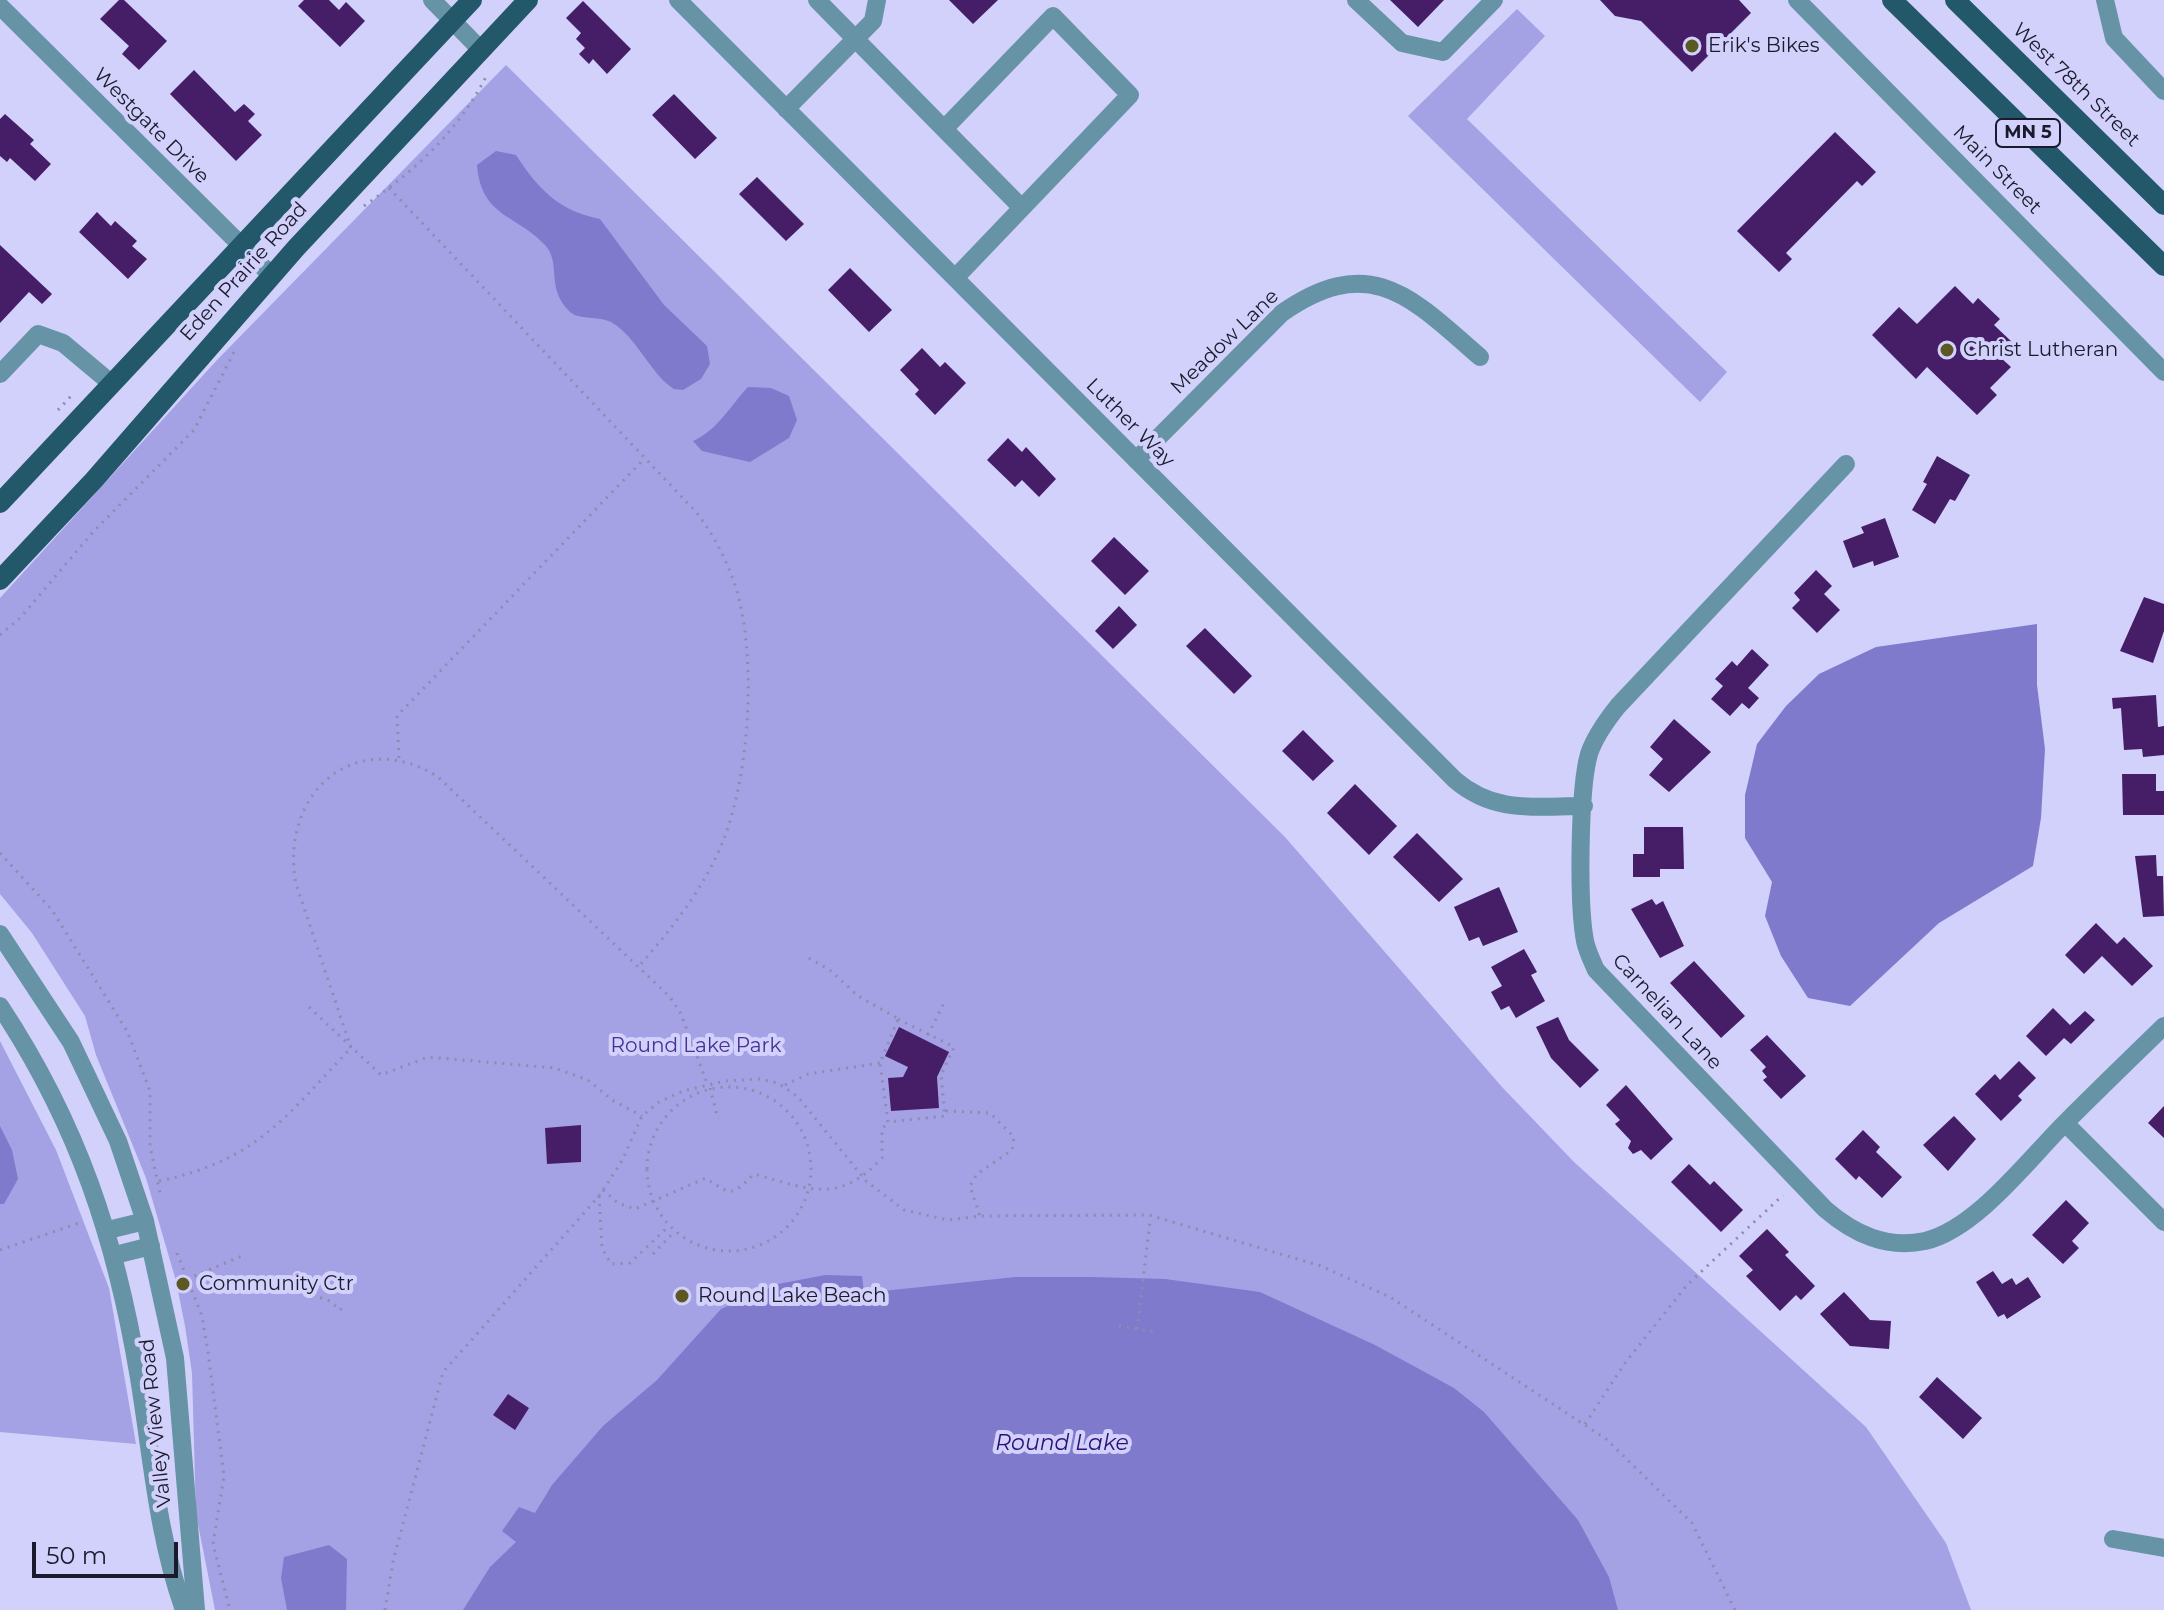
<!DOCTYPE html>
<html>
<head>
<meta charset="utf-8">
<style>
	body { margin:0 }
	#map { position:relative; width:2164px; height:1610px; overflow:hidden; background:#d2d1fb; font-family:Montserrat,sans-serif }
	canvas { display:block }
	.scale { position:absolute; left:32px; top:1542px; width:146px; height:36px; box-sizing:border-box; border:4px solid #1b1a2d; border-top:0; padding-left:10px; font-size:24px; line-height:28px; white-space:nowrap; color:#1b1a2d; -webkit-text-stroke:6px #d2d1fb; paint-order:stroke }
</style>
</head>
<body>
<div id="map">
<canvas width="2164" height="1610"></canvas>
<div class="scale">50 m</div>
</div>
<script>
const c = document.querySelector('canvas').getContext('2d');
c.lineJoin = 'round';
function fillPath(path, color) { c.fillStyle = color; c.fill(path, 'evenodd'); }
function trace(path, color, width, dash) { c.strokeStyle = color; c.lineWidth = width; c.lineCap = dash ? 'butt' : 'round'; c.setLineDash(dash || []); c.stroke(path); }
function write(font, color, halo, rows, align = 'center') {
  c.font = font + ' Montserrat,sans-serif'; c.lineWidth = 8; c.setLineDash([]); c.textBaseline = 'middle'; c.strokeStyle = halo; c.fillStyle = color; for (const [text, x, y, turn = 0] of rows) {
    c.save(); c.translate(x, y); c.rotate((+turn || 0) * Math.PI / 180); c.textAlign = isNaN(turn) ? turn : align; if (halo) c.strokeText(text, 0, 0); c.fillText(text, 0, 0); c.restore();
  }
}
const green = new Path2D(`
	M1517 9 1545 36 1467 119 1727 372 1700 402 1408 116Z
	M506 65 1285 837 1502 1087 1574 1162 1866 1427 1946 1543 1971 1610H215L196 1514 192 1373 185 1326 176 1281 146 1178 96 1055 85 1016 32 933 0 894V598L217 360Z
	M0 1041 56 1150 109 1288 136 1444 0 1432Z`);
const water = new Path2D(`
	M496 151 516 155C538 189 559 211 600 219L664 305 707 346 710 364 701 379 683 390 674 389C651 375 637 337 611 322 599 316 579 320 570 312 545 288 562 264 545 245 516 214 481 217 477 165Z
	M748 387 771 388 789 396 797 420 789 438 750 462 702 451 693 441C718 430 730 406 748 387Z
	M2037 624V685L2045 749 2041 818 2033 866 1939 923 1850 1006 1808 998 1781 956 1765 916 1772 882 1745 838V795L1757 744 1786 706 1819 674 1876 647Z
	M0 1126 12 1150 18 1179 4 1204H0Z
	M825 1275 862 1276 864 1293 1015 1277H1092L1165 1279 1260 1292 1375 1345 1454 1388 1484 1412 1578 1520 1609 1577 1618 1610H463L490 1567 516 1542 502 1531 519 1507 535 1513 552 1485 603 1426 657 1380 721 1309 778 1284Z
	M329 1545 347 1559 346 1610H287L281 1578 284 1557Z`);
const building = new Path2D(`
	M119 0H124L167 41 139 70 122 54 129 46 100 19Z
	M304 0H329L339 10 346 2 365 21 340 47 298 6Z
	M949 0H998L973 24Z
	M1390 0H1444L1418 27Z
	M1600 0H1739L1751 13 1692 72 1641 21 1615 16Z
	M583 1 631 49 607 74 593 59 589 64 579 54 585 48 576 39 581 33 566 18Z
	M194 70 235 112 244 104 255 114 248 121 262 135 236 161 170 94Z
	M674 94 717 138 695 159 652 115Z
	M5 114 34 140 30 144 51 164 35 181 10 158 7 162 0 156V119Z
	M1835 132 1876 172 1862 186 1857 181 1786 253 1792 259 1779 272 1737 231Z
	M757 177 804 224 786 241 739 194Z
	M97 212 111 226 115 221 137 241 132 246 147 259 128 279 79 232Z
	M0 245 52 294 42 304 29 292 0 323Z
	M850 268 892 310 869 332 828 290Z
	M1955 286 1973 304 1978 298 2000 319 1994 325 2013 343 2000 357 2011 367 1990 388 1997 395 1977 415 1927 367 1916 379 1872 335 1899 307 1917 324Z
	M922 348 940 367 945 362 966 383 935 415 915 394 919 390 900 370Z
	M1008 438 1022 452 1026 447 1056 479 1039 497 1022 480 1015 487 987 460Z
	M1937 456 1970 475 1955 501 1950 499 1935 524 1912 510 1927 484 1923 482Z
	M1885 518 1899 557 1874 566 1873 561 1853 568 1843 541 1864 533 1861 527Z
	M1114 537 1149 571 1125 595 1091 561Z
	M1816 570 1832 586 1824 594 1840 610 1817 633 1792 608 1800 600 1794 593Z
	M2144 597 2164 604V631L2153 663 2120 651Z
	M1119 606 1137 625 1113 649 1095 631Z
	M1205 628 1252 676 1234 694 1186 646Z
	M1752 649 1769 665 1748 688 1759 698 1749 709 1742 703 1730 716 1711 699 1723 686 1715 679 1732 661 1737 666Z
	M2156 695 2158 727 2164 726V755L2143 757 2142 749 2124 750 2121 708 2113 709 2112 698Z
	M1674 719 1711 752 1669 792 1649 775 1663 759 1650 747Z
	M1303 730 1334 761 1313 781 1282 751Z
	M2122 774H2156V791H2164V815H2123Z
	M1355 784 1397 826 1369 855 1327 813Z
	M1644 827H1683L1684 869H1660V877H1633V854H1644Z
	M1417 833 1463 879 1439 902 1393 857Z
	M2156 855 2157 876H2163L2164 916 2143 917 2135 856Z
	M1499 887 1518 932 1483 946 1479 937 1469 941 1454 907Z
	M1652 899 1656 905 1663 901 1684 946 1660 958 1631 909Z
	M2096 923 2117 944 2124 937 2153 966 2132 986 2102 956 2084 974 2065 955Z
	M1524 949 1537 972 1531 975 1545 1001 1516 1018 1509 1006 1501 1010 1491 992 1502 986 1491 967Z
	M1694 961 1745 1016 1721 1038 1670 983Z
	M2053 1008 2070 1025 2085 1011 2095 1020 2071 1044 2064 1038 2046 1056 2026 1036Z
	M1558 1017 1569 1040 1599 1070 1580 1088 1551 1058 1536 1027Z
	M899 1027 949 1052 937 1077 939 1108 891 1111 888 1078 903 1077 908 1067 885 1056Z
	M1767 1035 1806 1076 1781 1099 1763 1080 1767 1077 1762 1071 1766 1067 1750 1050Z
	M2019 1061 2036 1078 2018 1096 2022 1100 2001 1121 1975 1094 1995 1074 2000 1080Z
	M1626 1085 1673 1139 1651 1160 1641 1150 1633 1154 1628 1148 1631 1141 1615 1124 1620 1120 1606 1105Z
	M2164 1106V1138L2148 1123Z
	M1954 1116 1976 1139 1948 1171 1923 1145Z
	M581 1125V1162L547 1164 545 1128Z
	M1863 1130 1880 1147 1876 1152 1902 1177 1882 1198 1859 1176 1856 1180 1835 1159Z
	M1689 1164 1710 1185 1714 1181 1743 1210 1721 1232 1671 1182Z
	M2066 1200 2089 1223 2072 1241 2079 1248 2063 1264 2032 1235Z
	M1767 1229 1789 1252 1785 1255 1815 1286 1801 1300 1796 1295 1780 1311 1746 1276 1753 1270 1739 1256Z
	M1993 1271 2002 1284 2012 1278 2016 1285 2028 1277 2041 1297 2007 1319 2004 1314 1998 1317 1976 1282Z
	M1844 1292 1870 1320 1891 1321 1889 1349 1850 1346 1820 1314Z
	M1937 1377 1982 1418 1963 1439 1919 1397Z
	M508 1394 529 1408 515 1430 493 1415Z`);
const path = new Path2D(`
	M389 188 697 513C713 534 725 557 734 582 759 655 750 789 716 857 696 898 669 932 639 966
	M364 206C418 168 458 132 488 73
	M58 410 72 395
	M0 635 21 617 93 532 194 430 234 352
	M399 758 397 716 645 458
	M0 853 52 910 127 1031 150 1091V1146L161 1198
	M809 958 831 971 858 996 897 1018
	M309 1007 381 1075 428 1057 555 1068 588 1080 612 1100 642 1116
	M898 1019 954 1047 941 1075 945 1116 888 1122 880 1063Z
	M928 1035 945 1001
	M351 1048 296 884C279 795 353 726 437 776L670 997 681 1014 707 1083
	M785 1085 808 1074 880 1063
	M647 1169a82 82 0 1 1 164 0a82 82 0 1 1-164 0Z
	M710 1088 718 1119
	M946 1111 990 1113 1014 1137 1012 1150 977 1174 970 1186 980 1216
	M159 1181C258 1160 285 1117 351 1048
	M603 1190 618 1203 635 1209 706 1178C733 1197 732 1195 754 1174 810 1189 838 1205 882 1158V1129L888 1122
	M599 1196 602 1248 611 1264 630 1263 669 1226
	M0 1250 82 1222
	M177 1253 202 1316 208 1352 224 1476 213 1544 230 1610
	M653 1254 675 1231
	M187 1279 242 1256
	M290 1287 330 1301 340 1310 343 1307
	M1119 1326 1155 1332
	M1137 1329 1150 1222
	M1585 1424 1625 1363 1687 1285 1783 1195
	M385 1610 393 1562 443 1372 599 1196 622 1161 642 1116 659 1102 683 1091 725 1081 759 1079 778 1083 798 1097 866 1181 904 1210 948 1220 980 1216 1149 1215 1321 1266 1390 1297 1606 1439 1692 1523 1735 1610`);
const minor = new Path2D(`
	M432 0 481 50
	M678 0 1455 780C1495 814 1534 806 1584 806
	M817 0 944 129
	M1356 0 1402 43 1443 52 1494 0
	M1797 0 2164 372
	M2105 0 2114 38 2164 91
	M0 6 271 275
	M786 109 873 21 877 0
	M955 278 1130 95 1053 16 944 129 1022 208
	M0 374 38 334 63 343 112 384
	M1136 460 1282 313C1371 251 1412 298 1480 357
	M1846 464 1618 706C1606 721 1595 736 1589 754 1579 789 1578 904 1585 941 1587 951 1592 961 1596 970L1825 1209C1854 1234 1886 1249 1925 1241 1976 1229 2028 1160 2064 1124 2097 1091 2131 1058 2164 1026
	M0 934 71 1042 118 1141 145 1221 175 1358 196 1610
	M0 1006C78 1124 116 1239 139 1378 152 1457 157 1534 184 1610
	M2065 1123 2164 1222
	M108 1230 145 1221
	M115 1255 151 1246
	M2113 1539 2164 1548`);
const major = new Path2D(`
	M1892 0 2164 266
	M1955 0 2164 205
	M0 503 472 0
	M0 580 94 480 296 248 528 0`);
const markers = [
	[1692,46,8,"#5b5824"],
	[1947,350,8,"#5b5824"],
	[183,1284,8,"#5b5824"],
	[682,1296,8,"#5b5824"]
];
const shields = [
	[2028,133,64]
];
const shieldNames = [
	["MN 5",2028,133]
];
const poiNames = [
	["Erik's Bikes",1708,46],
	["Christ Lutheran",1963,350],
	["Community Ctr",199,1284],
	["Round Lake Beach",698,1296]
];
const streetNames = [
	["West 78th Street",2076,85,44],
	["Westgate Drive",151,126,45],
	["Main Street",1997,170,45],
	["Eden Prairie Road",244,272,-48],
	["Meadow Lane",1225,342,-44],
	["Luther Way",1130,423,45],
	["Carnelian Lane",1667,1012,47],
	["Valley View Road",156,1423,-96]
];
const parkNames = [
	["Round Lake Park",696,1046]
];
const waterNames = [
	["Round Lake",1062,1444]
];
fillPath(green, '#a4a1e5');
fillPath(water, '#807acd');
fillPath(building, '#461e67');
trace(path, '#8d8cae', 3, [2, 6]);
trace(minor, '#6793a6', 18);
trace(major, '#23576a', 20);
for (const [x, y, r, color] of markers) { const dot = new Path2D(); dot.arc(x, y, r, 0, 2 * Math.PI); c.fillStyle = color; c.fill(dot); trace(dot, '#d2d1fb', 3); }
for (const [x, y, w] of shields) { const box = new Path2D(); box.roundRect(x - w / 2, y - 14, w, 28, 6); c.fillStyle = '#d2d1fb'; c.fill(box); trace(box, '#1b1a2d', 2); }
write('bold 18px', '#1b1a2d', null, shieldNames);
write('20px', '#1b1a2d', '#d2d1fb', poiNames, 'left');
write('20px', '#1b1a2d', '#d2d1fb', streetNames);
write('20px', '#443194', '#d2d1fb', parkNames);
write('italic 22px', '#2d1075', '#d2d1fb', waterNames);
</script>
</body>
</html>
